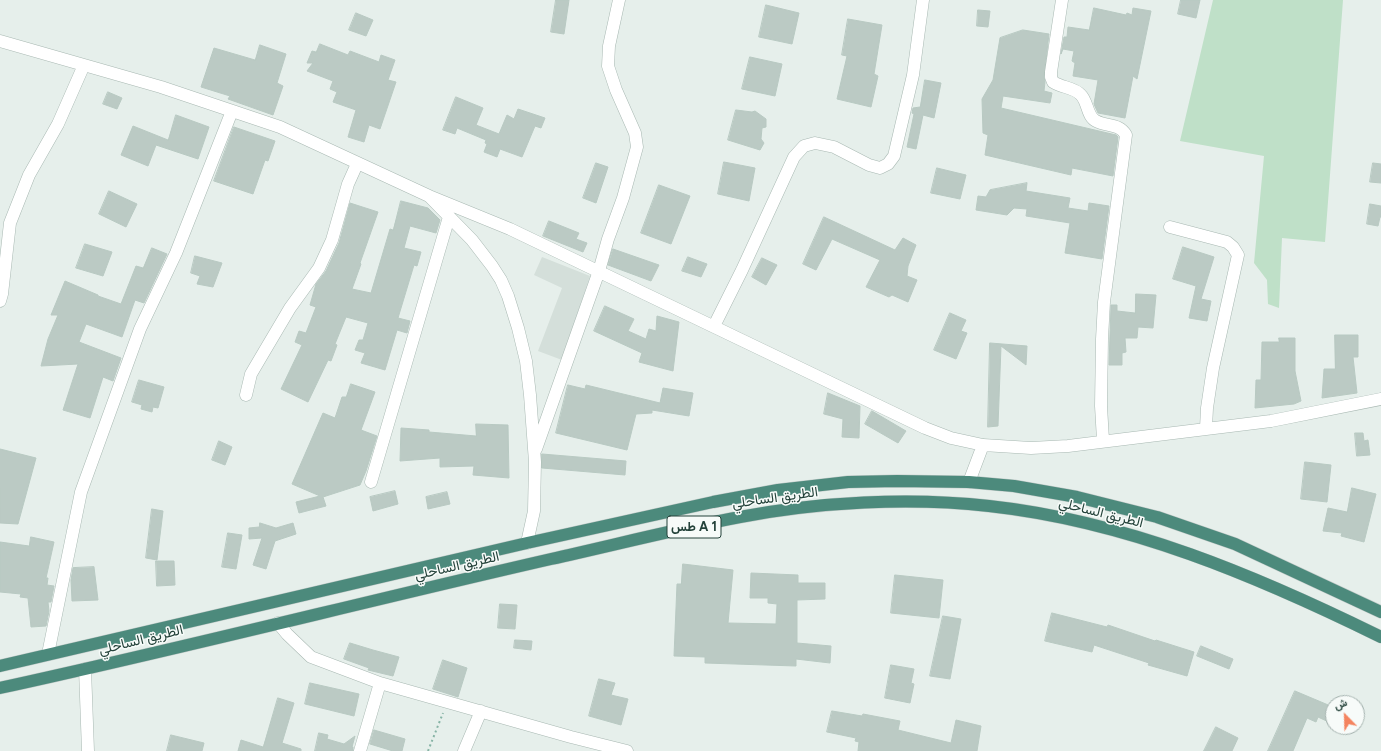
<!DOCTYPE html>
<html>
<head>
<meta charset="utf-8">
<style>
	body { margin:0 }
	#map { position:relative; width:1381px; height:751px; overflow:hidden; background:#e6efeb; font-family:Figtree,Vazirmatn,sans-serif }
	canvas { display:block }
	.north { position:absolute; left:1325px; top:695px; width:40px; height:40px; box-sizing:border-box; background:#f7fbf9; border:1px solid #a3b1ad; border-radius:50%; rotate:337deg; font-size:11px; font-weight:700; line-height:16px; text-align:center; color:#24423a }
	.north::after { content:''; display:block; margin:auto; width:14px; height:18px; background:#f4845f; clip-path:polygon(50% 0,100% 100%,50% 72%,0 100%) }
</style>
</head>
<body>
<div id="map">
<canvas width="1381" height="751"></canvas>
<div class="north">ش</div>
</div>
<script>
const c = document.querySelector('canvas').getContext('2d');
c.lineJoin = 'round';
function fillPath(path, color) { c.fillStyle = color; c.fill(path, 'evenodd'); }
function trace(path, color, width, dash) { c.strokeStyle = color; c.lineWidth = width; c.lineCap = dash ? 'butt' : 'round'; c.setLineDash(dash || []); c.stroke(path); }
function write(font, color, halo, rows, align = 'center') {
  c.font = font + ' Figtree,Vazirmatn,sans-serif'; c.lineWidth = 3; c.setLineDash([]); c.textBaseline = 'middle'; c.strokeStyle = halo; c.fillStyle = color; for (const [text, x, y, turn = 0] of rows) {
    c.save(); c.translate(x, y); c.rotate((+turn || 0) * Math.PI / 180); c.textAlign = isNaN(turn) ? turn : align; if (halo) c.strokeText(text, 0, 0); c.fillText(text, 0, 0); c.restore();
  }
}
const built = new Path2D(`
	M542 257 590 276 562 360 538 351 562 288 534 275Z`);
const green = new Path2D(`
	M1213 0H1343L1325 242 1282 238 1279 308 1268 304 1267 280 1254 263 1264 156 1180 141Z`);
const building = new Path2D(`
	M556 0H569L564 34 551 32Z
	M1181 0H1200L1196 18 1178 14Z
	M766 5 799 13 792 44 759 37Z
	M1094 8 1126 15 1127 13 1132 15 1133 8 1151 11 1137 79 1133 76 1125 118 1098 113 1094 104 1098 80 1073 76 1075 63 1072 61 1074 51 1063 49 1061 54 1064 37H1067L1068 27 1089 30Z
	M978 10 990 11 988 27 977 26Z
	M356 13 373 20 366 36 349 30Z
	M848 19 882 25 874 74 878 76 871 107 837 99 847 56 842 55Z
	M1023 30 1049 34 1044 77 1045 82 1044 91 1052 93 1050 103 1003 96 1001 108 1116 135 1118 137 1113 176 1072 168 1071 175 985 155 988 135 983 133 982 99 993 80 1000 38Z
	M320 44 348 55 350 51 379 62 381 55 395 60 388 80 396 82 380 129 369 125 364 142 348 137 356 110 333 102 337 92 330 89 333 81 307 71 313 63H307L312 51 316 52Z
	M260 45 286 54 277 83 283 86 273 115 228 99 230 96 201 87 214 48 255 60Z
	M750 57 782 64 775 96 742 89Z
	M925 80 941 83 934 118 923 115 916 149 907 147 914 114 912 113 913 108 920 107Z
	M108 92 122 98 117 109 103 104Z
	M456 97 483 108 476 125 499 134 507 115 514 119 518 109 545 118 541 128 535 126 522 157 500 149 497 157 484 152 487 144 485 143 486 140 457 128 455 134 443 130Z
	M736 110 752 112 755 111 766 119V127L762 128 761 139 764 143 760 150 728 140Z
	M176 115 209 127 198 159 156 145 148 166 121 155 133 126 168 140Z
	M234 127 275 141 268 161 265 160 253 194 214 181Z
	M724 162 755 168 749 201 718 194Z
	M596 163 608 167 596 203 583 198Z
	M1373 163 1381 164V183L1370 182Z
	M937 168 966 175 960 199 931 193Z
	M1027 183 1026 191 1070 198 1068 208 1088 211 1089 203 1109 206 1102 259 1065 253 1070 223 1026 216 1027 209 1014 208 1007 215 976 210 978 196 986 197 990 190Z
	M659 185 690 196 671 244 641 233Z
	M109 191 137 204 126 227 99 214Z
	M401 201 428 208 440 220 436 233 410 226 404 248 421 252 417 266 414 265 398 318 410 321 407 333 397 330 385 370 361 363 365 353 355 350 359 340H363L368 323 346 317 335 344 337 345 331 361 328 360 308 402 281 389 302 345 295 342 299 331 306 333 316 307 310 305 316 284 326 271 339 243 350 203 378 212 360 263 361 264 352 289 371 293 390 229 393 230Z
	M1370 204 1381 206V217H1380L1378 226 1367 224Z
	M824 217 895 250 903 238 916 245 908 266 907 276 917 280 908 302 892 295 889 297 866 287 880 260 832 239 816 270 803 264Z
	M549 221 579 233 576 239 587 243 583 252 543 236Z
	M85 244 112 252 103 276 76 268Z
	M1183 247 1214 257 1201 299 1211 301 1207 321 1189 318 1196 286 1173 279Z
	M152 248 167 254 144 303 135 300 122 337 86 324 79 342 121 358 113 381 103 377 90 418 63 410 78 364 41 366 48 339 58 315H51L65 281 98 295V296L121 304 136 266 143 268Z
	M613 249 659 265 651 281 608 265Z
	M195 256 222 263 213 287 197 284 200 276 191 273Z
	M688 257 707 264 701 277 682 271Z
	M762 258 777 265 766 285 752 277Z
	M1136 294 1156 295 1153 328 1138 327 1137 338H1125L1126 352 1122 353V365H1109L1111 305H1117V311L1135 313Z
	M605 306 634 319 628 331 646 339 649 329 656 331 657 316 679 322 673 371 639 362 642 353 594 331Z
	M950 313 966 320 961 331 967 333 956 359 934 350Z
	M1335 335H1358V357H1353L1357 393 1322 398 1324 369H1335Z
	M1279 338H1295V371L1301 401 1294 404 1255 408 1256 380H1261L1262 342H1279Z
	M990 343 1027 346 1026 365 1001 346 998 426 988 427Z
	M139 380 164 387 158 408 153 407 152 412 141 409 142 405 132 402Z
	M351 384 375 392 361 430 377 436 366 471 360 485 323 497 326 506 299 513 296 502 320 496 292 484 323 413 335 418 342 397H346Z
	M568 385 585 389 586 385 660 403 663 388 693 393 689 416 652 410V413L636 414 627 450 556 433Z
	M828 393 860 406 859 438 842 437 843 419 824 414Z
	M872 411 906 431 898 443 865 424Z
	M476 424 508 425 509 478 473 475 474 466 440 467V458L400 461 401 428 429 430V432L476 436Z
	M1355 433H1363L1364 441 1368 440 1370 455 1357 456Z
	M219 441 232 447 225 465 212 460Z
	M0 449 36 458 18 524 0 523Z
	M542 454 626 461 625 475 542 468Z
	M1305 462 1331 465 1327 502 1301 499Z
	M1352 488 1376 494 1364 542 1341 536 1342 533 1323 531 1328 508 1347 512Z
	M395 491 398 504 373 511 370 497Z
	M447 492 450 504 428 509 426 497Z
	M152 509 163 511 157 560 146 558Z
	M260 523 276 528 293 523 296 534 275 541 266 569 253 565 262 538 249 539V528L259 527Z
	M228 533 242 535 236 569 222 567Z
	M31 537 54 542 46 578H48L47 585 54 586 51 602H48L49 611 46 626 31 627 28 598 20 597 21 594 0 592V542L29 546Z
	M156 561H174L175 585 157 586Z
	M683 564 733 570 728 623 776 624 777 604 768 603V598H750L751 573 798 575V583H825V599L797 600V643L831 646 830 663 796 659V666L705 663V657L674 656 677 584H681Z
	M94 567 98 600 72 601 71 580 73 568Z
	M895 575 943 580 939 618 891 613Z
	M500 604 517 605 515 629 498 628Z
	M1052 613 1107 627 1108 625 1155 641 1156 640 1194 652 1187 676 1148 665 1149 663 1094 645 1092 652 1045 641Z
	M943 616 961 619 950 679 930 676Z
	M515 640 532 641 531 650 514 648Z
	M350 643 373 650 399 657 393 676 368 670 369 668 344 659Z
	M1201 646 1233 659 1229 669 1197 656Z
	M443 660 467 668 458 697 433 689Z
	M891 665 914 669 911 683 914 684 910 703 885 698Z
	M599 679 615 683 611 695 628 699 621 725 589 716Z
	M310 683 359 694 354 716 305 704Z
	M1295 691 1333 707V724L1318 717 1316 722 1307 718 1293 751H1268Z
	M278 698 294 703 282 743 301 749V751H238L241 740 263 747Z
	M832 711 862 716 863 714 900 721 898 730 951 743 956 720 981 726 977 751H858L859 742 855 741 856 738 827 732Z
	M1216 727 1238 738 1232 751H1204Z
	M374 730 405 739 402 751H393L370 744Z
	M319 733 328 735 327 739 344 744 355 736 352 747H353V751H315Z
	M171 735 204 743 202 751H167Z`);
const path = new Path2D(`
	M428 751 443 713`);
const minor = new Path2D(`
	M1062 0 1051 72V77L1053 82C1062 88 1074 87 1081 95 1088 102 1087 117 1096 121 1107 127 1119 123 1126 135L1104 302 1102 339 1101 406 1103 440
	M0 41 161 87 280 127 429 196 472 240 492 266 501 280 508 296 518 328 526 361 530 395 535 462 534 511 527 543
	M429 196 510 229 925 428 951 438 983 445 1031 448 1068 446 1271 421 1381 399
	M1170 227 1227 242 1233 247 1238 255 1213 368 1207 408 1206 428
	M0 301 2 294 10 223 29 175 58 124 84 65
	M714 326 742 270 794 157 804 146 815 143 834 147 869 165 880 168 888 164 894 156 913 75 923 0
	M246 395 251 374 261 357 290 308 319 268 332 240 348 184 357 164
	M536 449 599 271 608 239 623 198 637 147 635 133 616 90 608 66 609 46 619 0
	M371 482 449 217
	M969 482 983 445
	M278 623 287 634 311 657 380 683 571 737 627 751
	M48 654 81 492 140 329 176 253 232 111
	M85 669 88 751
	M360 751 380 683
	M464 751 481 711`);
const trunk = new Path2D(`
	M0 666 527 543 713 502 778 490 848 482 897 481 969 482 1014 486 1077 497 1157 517 1235 544 1381 612
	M0 688C184 648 367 601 551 559 614 545 676 529 740 517 819 502 909 497 989 506 1127 521 1257 576 1381 637`);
const shields = [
	[694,527,54]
];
const shieldNames = [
	["طس A 1",694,527]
];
const streetNames = [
	["الطريق الساحلي",775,498,-8],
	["الطريق الساحلي",1101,513,14],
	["الطريق الساحلي",457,566,-13],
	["الطريق الساحلي",141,640,-14]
];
fillPath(built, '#d4dfda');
fillPath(green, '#bfe0c8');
fillPath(building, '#bbcac4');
trace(building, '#b8c9c2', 1);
trace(minor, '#a8b8b2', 13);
trace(trunk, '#c2cac8', 13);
trace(path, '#86b3a5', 2, [2, 3]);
trace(minor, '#fff', 12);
trace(trunk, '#4c8a7c', 12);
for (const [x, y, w] of shields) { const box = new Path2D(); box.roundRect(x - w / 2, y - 11, w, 22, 3); c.fillStyle = '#f7fbf9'; c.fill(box); trace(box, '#24423a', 1); }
write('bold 13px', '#24423a', null, shieldNames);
write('14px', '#24423a', '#f7fbf9', streetNames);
</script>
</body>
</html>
